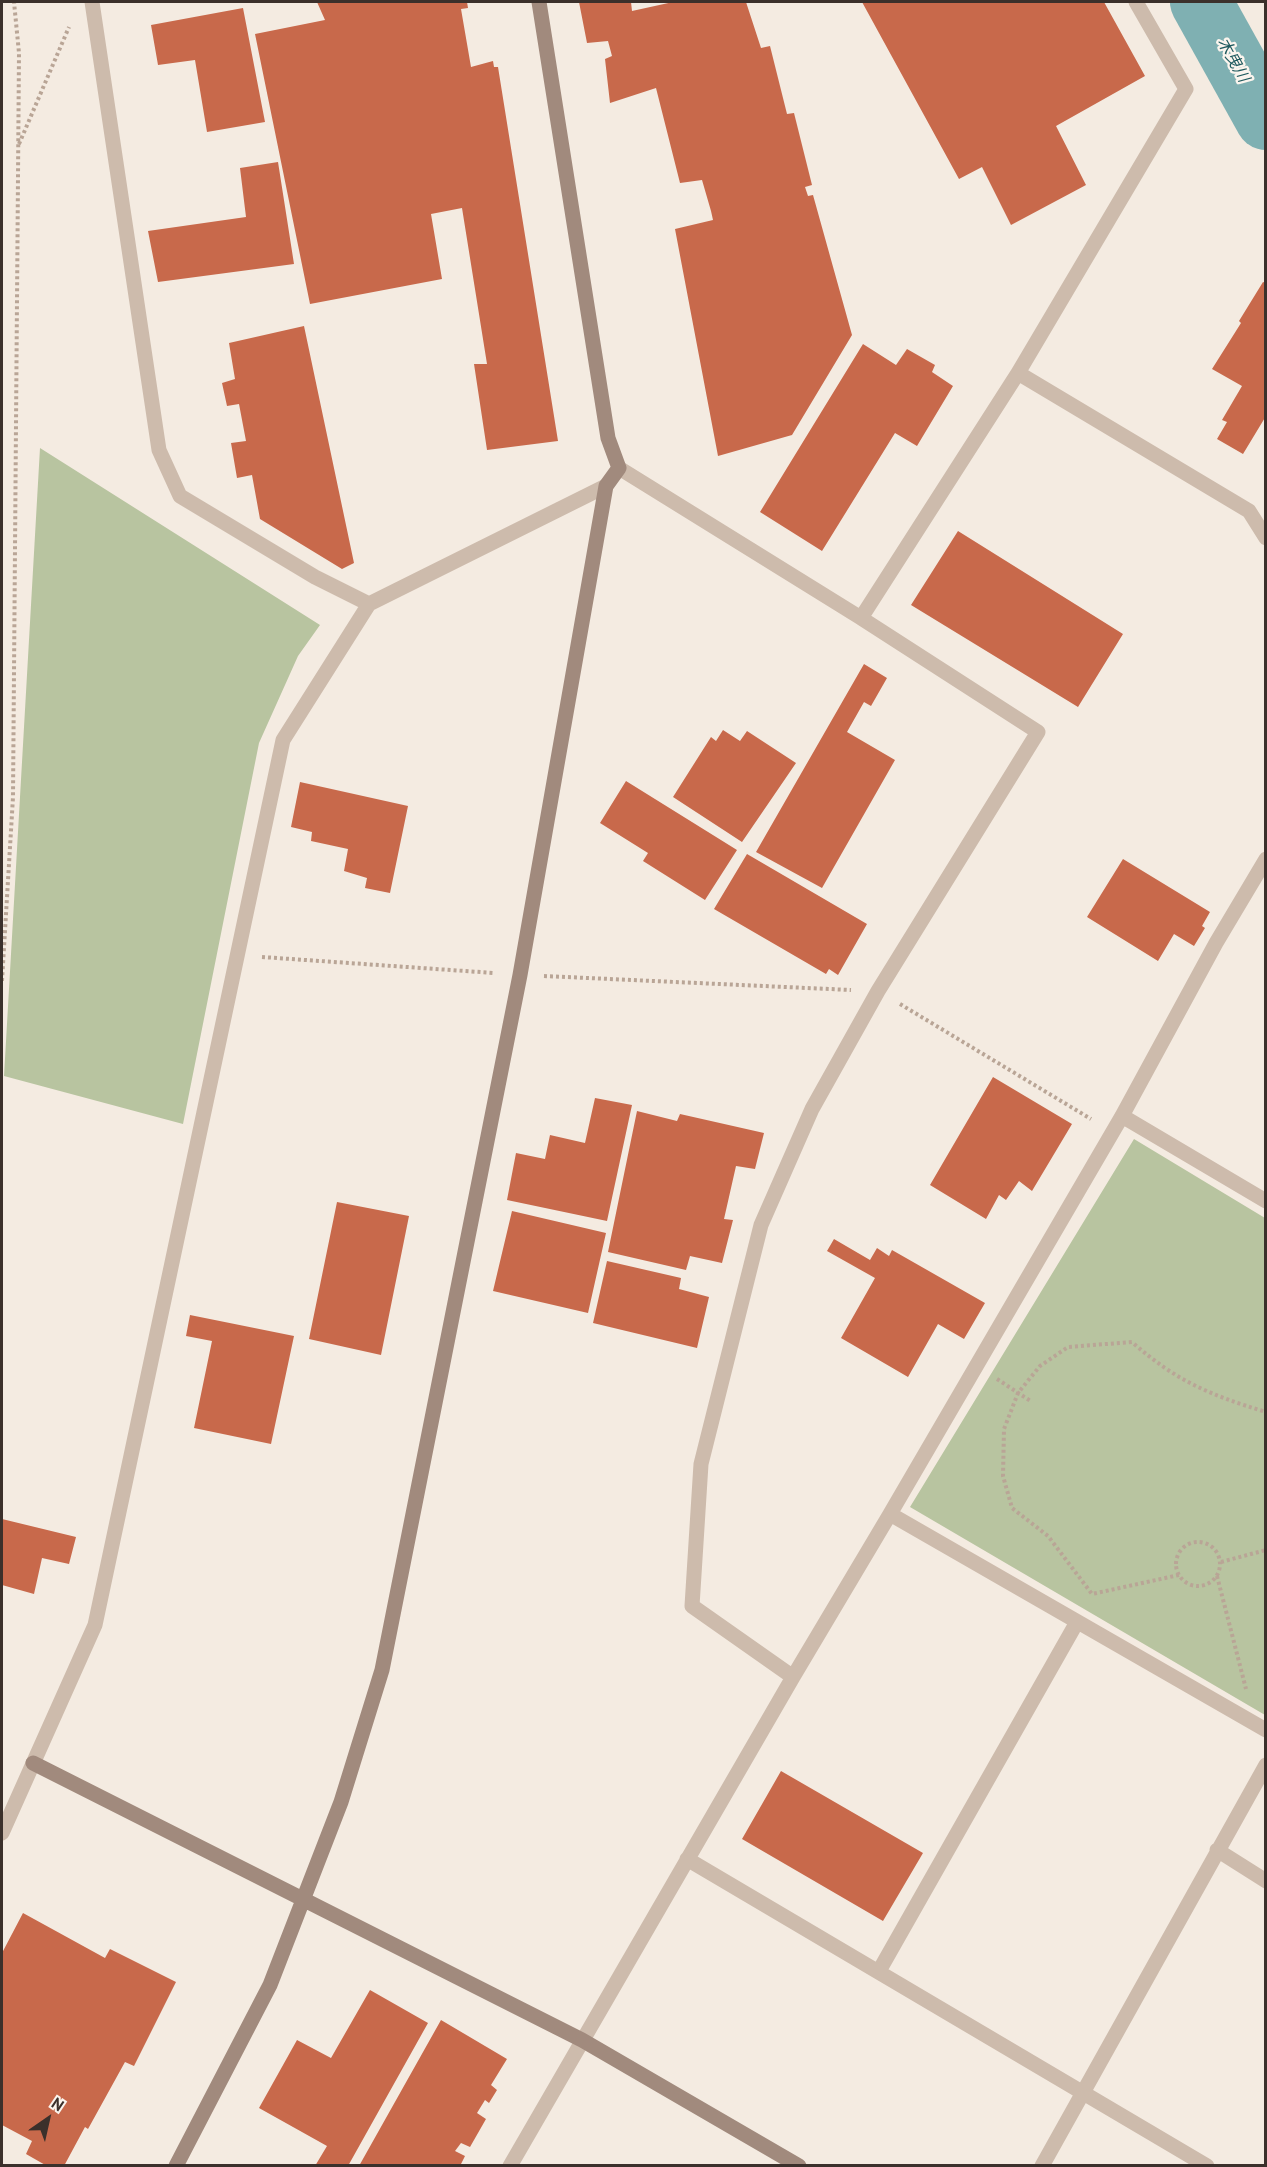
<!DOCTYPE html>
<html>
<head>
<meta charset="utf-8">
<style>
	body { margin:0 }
	#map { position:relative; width:1267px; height:2167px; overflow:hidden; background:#f4ebe1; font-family:"PT Sans",sans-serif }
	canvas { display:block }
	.frame { position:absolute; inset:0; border:3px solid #3b302b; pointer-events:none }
	.north { position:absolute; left:18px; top:2089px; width:60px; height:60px; -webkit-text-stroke:4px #fbf5ee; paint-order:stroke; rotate:34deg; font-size:16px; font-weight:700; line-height:24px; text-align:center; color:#3b302b }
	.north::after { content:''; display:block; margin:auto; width:21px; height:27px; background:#3b302b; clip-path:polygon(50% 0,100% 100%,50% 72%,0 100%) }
</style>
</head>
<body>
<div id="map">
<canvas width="1267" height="2167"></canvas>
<div class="frame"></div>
<div class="north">N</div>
</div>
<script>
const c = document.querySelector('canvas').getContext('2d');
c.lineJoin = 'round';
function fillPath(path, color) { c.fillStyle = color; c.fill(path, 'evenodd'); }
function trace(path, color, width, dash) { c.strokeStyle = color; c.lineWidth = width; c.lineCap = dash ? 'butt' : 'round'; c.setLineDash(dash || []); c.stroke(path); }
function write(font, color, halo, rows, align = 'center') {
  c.font = font + ' "PT Sans","Noto Sans JP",sans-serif'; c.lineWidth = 4.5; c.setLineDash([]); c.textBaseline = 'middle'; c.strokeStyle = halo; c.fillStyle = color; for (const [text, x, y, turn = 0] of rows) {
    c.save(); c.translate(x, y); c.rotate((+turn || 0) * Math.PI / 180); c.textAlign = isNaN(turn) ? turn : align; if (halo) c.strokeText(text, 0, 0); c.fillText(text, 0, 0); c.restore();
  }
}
const green = new Path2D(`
	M40 448 320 625 298 656 259 743 183 1124 4 1076Z
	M1134 1139 1265 1218V1715L910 1507Z`);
const river = new Path2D(`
	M1201 2 1266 119`);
const building = new Path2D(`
	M317 2H467L468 8 461 9 471 67 493 61 494 67H498L558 441 487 450 474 364H487L462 208 431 214 442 279 310 304 255 34 325 20Z
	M579 2H631L632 11 673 2H746L761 48 770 46 787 114 794 113 812 185 805 187 808 196 813 195 852 335 792 435 718 456 675 229 713 220 711 211 702 180 680 183 656 88 610 103 605 59 612 56 608 41 587 43Z
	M862 2H1104L1145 76 1056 126 1086 185 1011 225 982 167 959 179Z
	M243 8 265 122 207 132 195 60 158 65 151 25Z
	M278 162 294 264 158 282 148 231 246 217 240 168Z
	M1263 282 1266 283V416L1243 454 1217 439 1227 422 1222 420 1242 386 1212 369 1241 323 1239 321Z
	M304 326 354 563 342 569 260 519 252 475 237 478 231 443 246 441 239 404 227 406 222 383 235 379 229 343Z
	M863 344 896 365 907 349 935 365 932 372 953 386 917 446 895 433 822 551 760 512Z
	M958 531 1123 634 1078 707 911 605Z
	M864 664 887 678 871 706 864 702 847 732 895 760 822 888 756 852Z
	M723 730 740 741 747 731 796 763 742 842 673 797 711 737 716 741Z
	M626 781 737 850 705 900 643 861 648 853 600 823Z
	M300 782 408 806 390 893 365 888 367 878 344 871 348 849 311 841 312 832 291 827Z
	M747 854 867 924 838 975 829 969 826 974 714 909Z
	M1123 859 1210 912 1202 926 1205 928 1194 946 1174 934 1158 961 1087 917Z
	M993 1077 1072 1124 1032 1191 1019 1181 1006 1200 999 1195 986 1219 930 1185Z
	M595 1098 632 1105 607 1221 507 1200 516 1153 545 1159 550 1135 585 1143Z
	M637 1111 677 1121 680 1114 764 1133 755 1169 736 1166 724 1219 733 1220 722 1263 690 1256 686 1270 608 1252Z
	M337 1202 409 1216 381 1355 309 1339Z
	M512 1211 606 1233 588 1313 493 1291Z
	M834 1239 870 1260 877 1248 889 1256 892 1250 985 1303 964 1339 938 1324 908 1377 841 1338 875 1278 827 1251Z
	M607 1261 681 1278 679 1289 709 1297 697 1348 593 1323Z
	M190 1315 294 1336 271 1444 194 1428 212 1341 186 1336Z
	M2 1519 76 1537 69 1564 42 1558 34 1594 2 1585Z
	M781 1771 923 1853 883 1921 742 1839Z
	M23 1913 105 1958 110 1949 176 1982 134 2066 125 2062 88 2129 85 2127 64 2166H47L26 2154 32 2141 2 2125V1953Z
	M370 1990 428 2023 348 2166H315L327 2146 259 2108 297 2040 331 2058Z
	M441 2020 507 2059 491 2085 497 2090 489 2103 485 2100 477 2113 486 2119 470 2147 461 2143 455 2151 465 2156 460 2166H359Z`);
const path = new Path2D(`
	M19 144 69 27
	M262 957 494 973
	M544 976 851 990
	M2 981 13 797 19 53 14 2
	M900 1004 1091 1119
	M997 1379 1032 1402
	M1176 1564a22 22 0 1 1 44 0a22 22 0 1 1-44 0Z
	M1221 1562 1266 1550
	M1179 1575 1092 1594 1048 1536 1012 1508 1003 1476 1004 1429 1018 1393 1040 1366 1068 1347 1132 1342C1176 1381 1210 1395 1266 1412
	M1217 1576 1246 1689`);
const street = new Path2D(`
	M92 2 159 450 180 496 315 577 369 604
	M1136 2 1186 89 1018 373 1249 511 1266 538
	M619 468 861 618 1018 373
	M1266 859 1216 943 1122 1116 890 1514 1266 1730
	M1122 1116 1266 1201
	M793 1677 692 1606 701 1464 761 1225 812 1109 878 991 1038 732 861 618
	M2 1833 95 1625 283 740 369 604 606 486
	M1217 1850 1266 1881
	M687 1859 1207 2166
	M879 1971 1077 1622
	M510 2166 793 1677 890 1514
	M1042 2166 1266 1765`);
const secondary = new Path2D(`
	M33 1763 582 2040 799 2166
	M176 2166 270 1985 341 1802 382 1670 520 975 606 486 619 468 608 438 539 2`);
const waterNames = [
	["木曳川",1233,60,61]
];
fillPath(green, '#b8c4a0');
trace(river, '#7fb0b2', 62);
fillPath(building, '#c8694b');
trace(path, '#b9a596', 4, [3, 3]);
trace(street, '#cdbbac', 15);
trace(secondary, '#a18a7d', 15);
write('italic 16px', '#1f5a5e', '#fbf5ee', waterNames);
</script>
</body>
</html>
